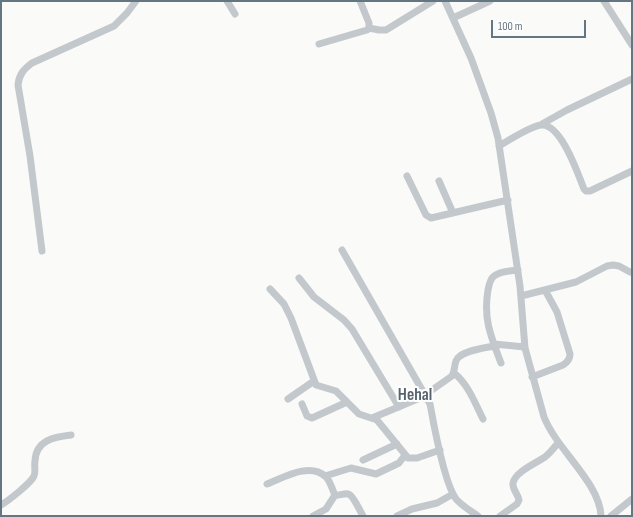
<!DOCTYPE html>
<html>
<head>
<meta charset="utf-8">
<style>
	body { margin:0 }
	#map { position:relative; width:633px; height:517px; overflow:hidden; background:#fafaf8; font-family:"Sofia Sans Condensed",sans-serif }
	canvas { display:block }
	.frame { position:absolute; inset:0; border:2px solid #657683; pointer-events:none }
	.scale { position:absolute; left:491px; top:20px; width:95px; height:18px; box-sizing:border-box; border:2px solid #657683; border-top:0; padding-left:5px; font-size:12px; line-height:14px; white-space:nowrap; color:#657683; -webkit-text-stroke:3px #fff; paint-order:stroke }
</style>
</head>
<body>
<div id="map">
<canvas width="633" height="517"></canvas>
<div class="frame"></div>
<div class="scale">100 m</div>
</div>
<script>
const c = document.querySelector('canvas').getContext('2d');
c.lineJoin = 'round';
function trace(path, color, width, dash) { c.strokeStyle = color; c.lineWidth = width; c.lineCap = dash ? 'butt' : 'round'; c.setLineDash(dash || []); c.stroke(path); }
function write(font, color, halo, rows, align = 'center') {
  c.font = font + ' "Sofia Sans Condensed",sans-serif'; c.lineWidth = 4; c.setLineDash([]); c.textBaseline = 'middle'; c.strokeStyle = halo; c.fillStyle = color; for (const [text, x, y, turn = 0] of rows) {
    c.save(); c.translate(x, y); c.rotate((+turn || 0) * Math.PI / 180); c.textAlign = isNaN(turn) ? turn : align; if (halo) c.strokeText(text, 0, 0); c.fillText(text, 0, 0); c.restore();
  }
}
const minor = new Path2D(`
	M227 1 235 14
	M445 1 471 58 491 113 498 138 520 286 525 348 544 417C557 450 600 483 601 516
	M604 1 632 45
	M453 18 490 1
	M369 28 379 30H386L433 1
	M319 44 367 30 369 28V23L360 1
	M542 124 567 110 632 79
	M499 146C509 140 531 126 541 125 561 123 578 174 584 189L586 191H590L632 171
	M407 176 426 215 431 218 508 200
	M439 181 453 213
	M342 250 425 395
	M42 251 30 156 18 85C19 74 24 69 32 63L114 26 127 13 136 1
	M299 278 314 297 344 320 352 329 399 407
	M270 289 284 304 291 318 316 385 336 391 359 414 377 420 408 458H417L440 450
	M521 296 576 282 607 266 613 265 619 266 630 272
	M494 344 525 347
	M501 363C491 337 483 319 488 290 489 285 490 279 494 276 500 271 510 271 518 270
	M454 373C468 384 475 403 483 419
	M532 377 563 365C568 362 570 359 570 354L557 312 545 290
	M422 397 452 376C455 371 454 366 456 361 459 351 485 348 494 346
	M288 399 314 381
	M302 404 307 416 312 418 347 402
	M372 418 420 398 427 399 430 404C434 426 444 483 456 499 462 506 471 511 478 516
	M363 460 397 444
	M325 476 351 468 376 474 399 463 405 455
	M267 484C283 478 309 462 325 476 330 480 332 489 335 495 340 496 344 493 348 494 353 495 360 511 363 516
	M1 505C8 501 31 483 34 476 36 472 34 466 35 461 36 440 54 437 71 435
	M313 516 326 509 335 495
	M397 516 412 509 437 503 453 494
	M500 516 517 504 519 500C518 494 512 489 513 483 515 472 536 463 545 457 550 453 554 448 558 443
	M611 516 632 499`);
const districtNames = [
	["Hehal",415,396]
];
trace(minor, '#c3c8cc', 7);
write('bold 17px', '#57646e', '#fff', districtNames);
</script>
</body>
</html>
